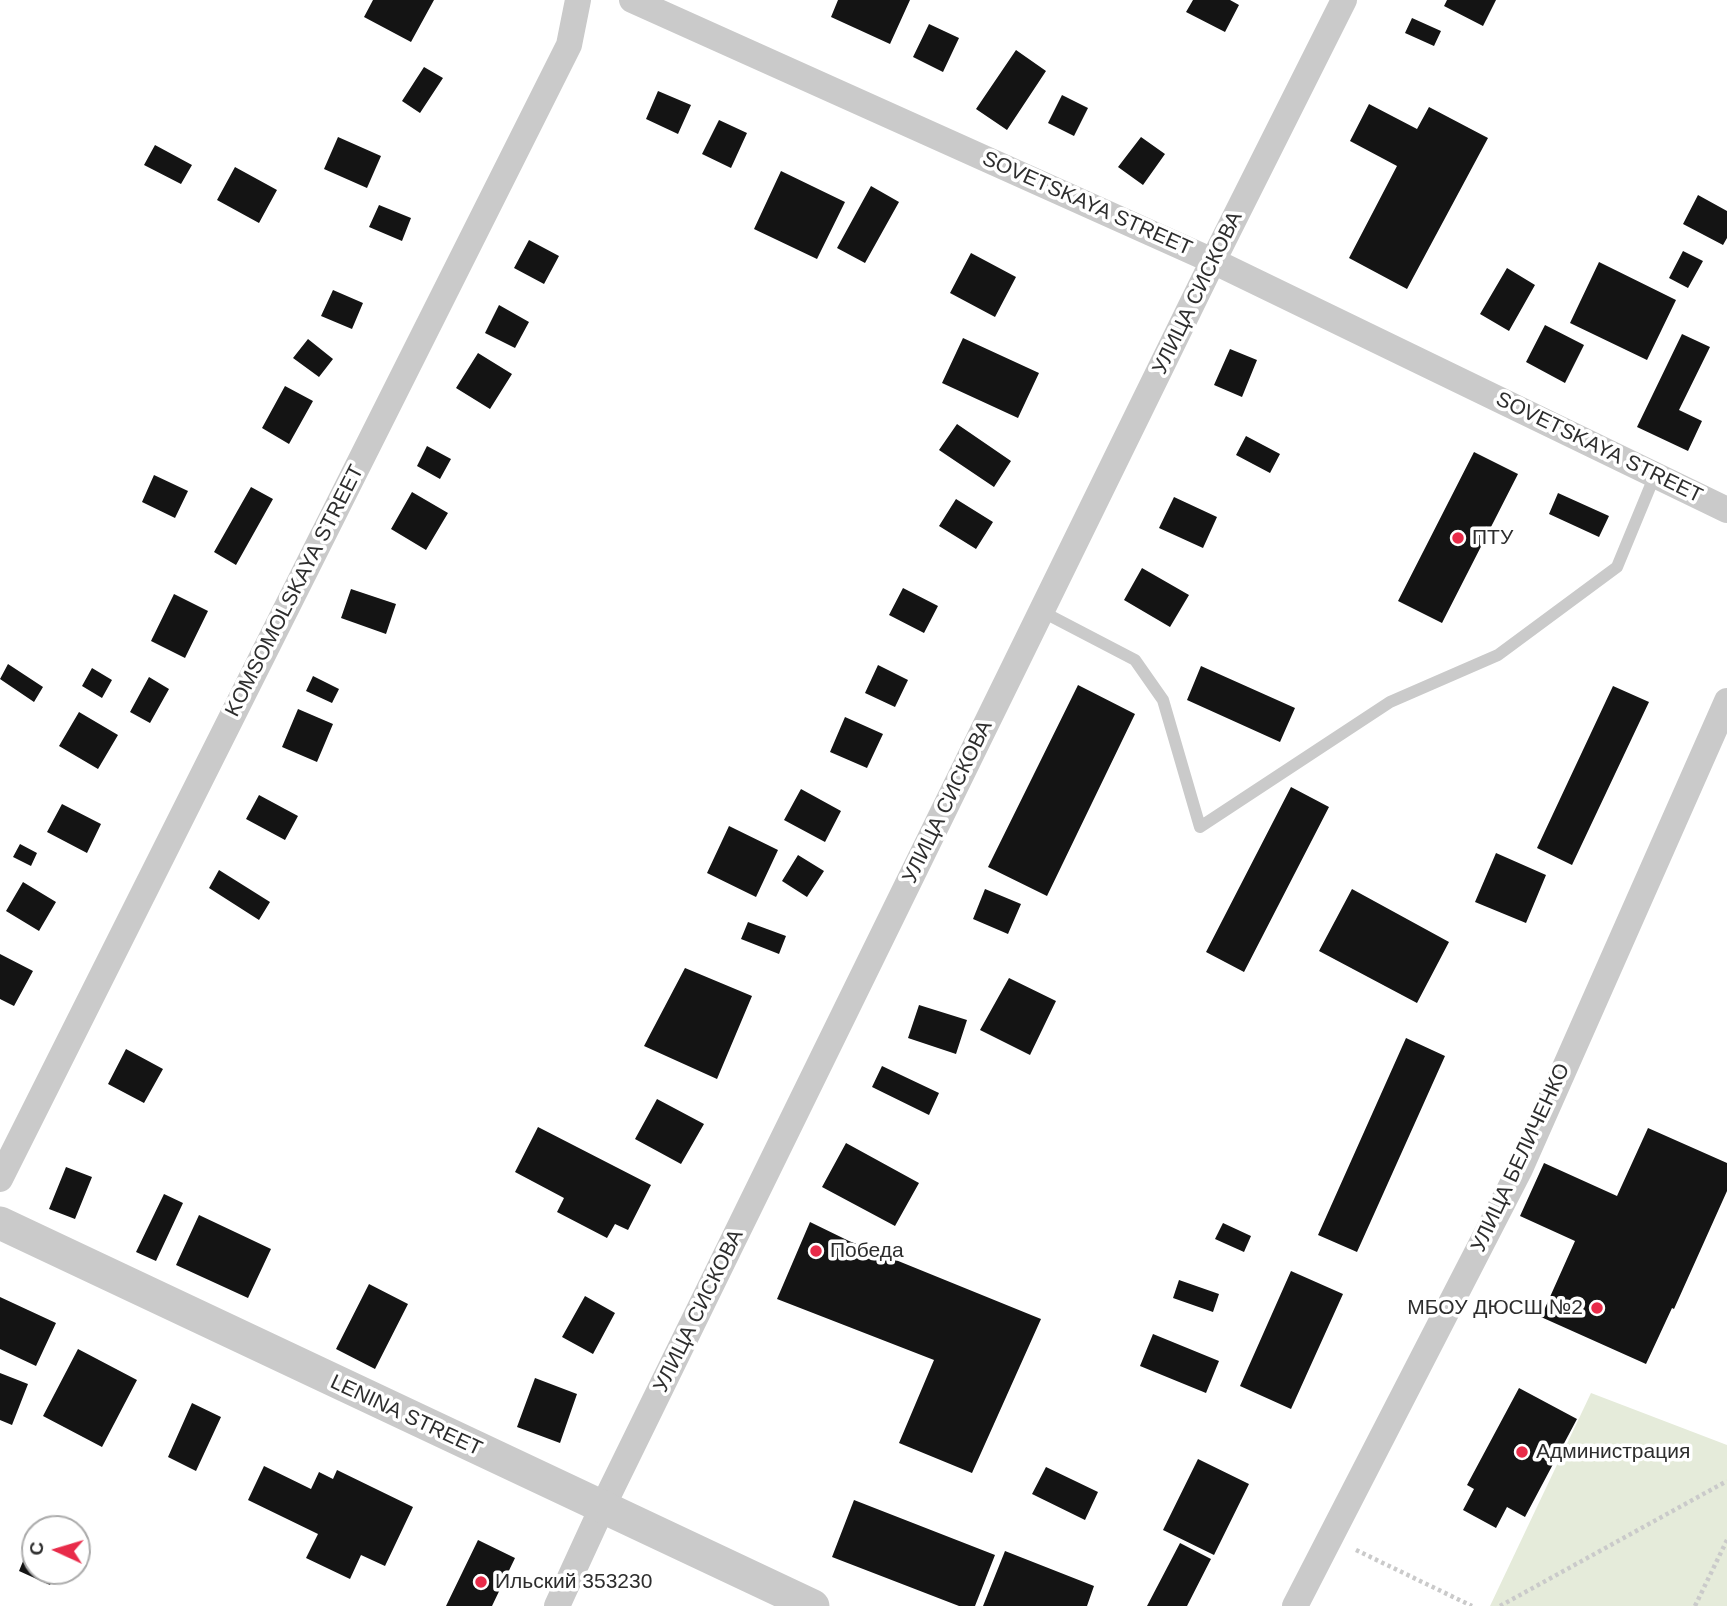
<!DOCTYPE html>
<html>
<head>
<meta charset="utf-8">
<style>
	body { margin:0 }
	#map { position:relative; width:1727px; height:1606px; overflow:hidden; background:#fff; font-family:Arial,sans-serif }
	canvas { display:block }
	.north { position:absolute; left:21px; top:1515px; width:70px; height:70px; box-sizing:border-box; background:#fff; border:2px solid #ababab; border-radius:50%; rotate:274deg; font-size:19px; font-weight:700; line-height:28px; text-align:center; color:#2d2d2d }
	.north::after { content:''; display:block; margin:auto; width:24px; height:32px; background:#e82b49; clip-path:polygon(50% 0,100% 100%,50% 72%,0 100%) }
</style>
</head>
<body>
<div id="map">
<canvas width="1727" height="1606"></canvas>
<div class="north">С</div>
</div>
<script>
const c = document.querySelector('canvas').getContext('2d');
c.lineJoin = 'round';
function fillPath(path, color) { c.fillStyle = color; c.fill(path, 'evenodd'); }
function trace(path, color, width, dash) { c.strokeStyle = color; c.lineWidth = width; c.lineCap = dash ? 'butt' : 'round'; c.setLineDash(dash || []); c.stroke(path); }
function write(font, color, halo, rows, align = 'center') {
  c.font = font + ' Arial,sans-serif'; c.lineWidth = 7; c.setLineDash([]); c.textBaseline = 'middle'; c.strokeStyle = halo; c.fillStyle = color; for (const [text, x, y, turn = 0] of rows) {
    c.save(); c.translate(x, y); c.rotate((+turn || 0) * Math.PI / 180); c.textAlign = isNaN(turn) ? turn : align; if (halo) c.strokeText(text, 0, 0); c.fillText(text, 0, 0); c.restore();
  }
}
const green = new Path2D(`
	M1591 1393 1727 1445V1606H1490Z`);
const building = new Path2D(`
	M373 0H434L411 42 364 17Z
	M838 0H910L890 44 831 17Z
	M1193 0H1230L1239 5 1225 32 1186 12Z
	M1447 0H1496L1483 26 1444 6Z
	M1412 18 1441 31 1434 46 1405 33Z
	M929 24 959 38 943 72 913 57Z
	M1016 50 1046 71 1007 130 976 109Z
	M424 67 443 78 420 113 402 101Z
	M658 91 691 105 678 134 646 119Z
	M1062 95 1088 108 1074 136 1048 123Z
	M1369 104 1417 129 1429 107 1488 138 1407 289 1349 258 1397 166 1350 141Z
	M719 120 747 133 731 168 702 154Z
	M338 137 381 156 367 188 324 169Z
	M1141 137 1165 154 1143 185 1118 167Z
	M155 145 192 165 181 184 144 165Z
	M235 167 277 190 259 223 217 200Z
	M781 171 845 202 817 259 754 229Z
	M871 186 899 202 865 263 837 248Z
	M1698 195 1727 211V238L1723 245 1683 224Z
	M379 205 411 218 402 241 369 227Z
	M529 240 559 256 544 284 514 268Z
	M1683 251 1703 261 1688 288 1669 278Z
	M971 253 1016 277 995 317 950 293Z
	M1599 262 1676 300 1647 360 1570 323Z
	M1507 268 1535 285 1509 331 1480 314Z
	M333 290 363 303 352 329 321 316Z
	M499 305 529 322 515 348 485 333Z
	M1545 325 1584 345 1565 383 1526 362Z
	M1682 334 1710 347 1679 410 1702 421 1688 451 1637 427Z
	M963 338 1039 373 1018 418 942 383Z
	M308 339 333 359 319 377 293 358Z
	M1230 349 1257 360 1242 397 1214 385Z
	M478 353 512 374 490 409 456 388Z
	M285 386 313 401 289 444 262 428Z
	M957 424 1011 461 994 487 939 450Z
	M1246 436 1280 454 1270 473 1236 455Z
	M427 446 451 459 440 479 417 466Z
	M1474 452 1518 474 1442 623 1398 601Z
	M154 475 188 491 175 518 142 502Z
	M251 487 273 499 236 565 214 552Z
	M412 492 448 513 426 550 391 529Z
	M1558 493 1609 516 1599 537 1549 514Z
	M1174 497 1217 517 1203 548 1159 528Z
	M956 499 993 522 976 549 939 526Z
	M1142 568 1189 595 1170 627 1124 600Z
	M903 588 938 606 924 633 889 615Z
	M351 589 396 604 386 634 341 618Z
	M174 594 208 611 185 658 151 641Z
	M8 664 43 687 34 702 0 679Z
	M878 665 908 680 895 707 865 693Z
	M1201 666 1295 708 1280 742 1187 700Z
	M92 668 112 680 102 698 82 686Z
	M313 676 339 689 332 703 306 691Z
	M149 677 169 689 150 723 130 712Z
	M1078 685 1135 714 1047 896 988 867Z
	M1613 686 1649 702 1572 865 1537 848Z
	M298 709 333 724 317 762 282 747Z
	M79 712 118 735 98 769 59 746Z
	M845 717 883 734 867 768 830 752Z
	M1291 787 1329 807 1244 972 1206 952Z
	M801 789 841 811 825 842 784 820Z
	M259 795 298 816 285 840 246 819Z
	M62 804 101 824 87 853 47 832Z
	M729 826 778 850 756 897 707 873Z
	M20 844 37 853 31 866 13 857Z
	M1496 853 1546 875 1526 923 1475 902Z
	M798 855 824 871 807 897 782 881Z
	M219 870 270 902 259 920 209 888Z
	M23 882 56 902 39 931 6 911Z
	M985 889 1021 904 1008 934 973 919Z
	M1352 889 1449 942 1417 1003 1319 951Z
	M748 922 786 936 779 954 741 939Z
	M0 954 33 971 14 1006 0 999Z
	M685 968 752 996 717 1079 644 1046Z
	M1009 978 1056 1001 1030 1055 980 1030Z
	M919 1005 967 1020 956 1054 908 1038Z
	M1406 1038 1445 1056 1357 1252 1318 1235Z
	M126 1049 163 1069 144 1103 108 1084Z
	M882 1066 939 1093 929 1115 872 1087Z
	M657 1099 704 1124 681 1164 635 1139Z
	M538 1127 651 1185 628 1230 615 1224 607 1238 557 1212 564 1198 515 1172Z
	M1648 1128 1727 1163V1191L1674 1309 1672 1308 1646 1364 1541 1317 1575 1241 1520 1216 1544 1163 1617 1196Z
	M846 1143 919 1183 895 1226 822 1187Z
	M66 1167 92 1177 75 1219 49 1209Z
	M164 1194 183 1203 156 1261 136 1252Z
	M199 1215 271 1249 248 1298 176 1265Z
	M810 1222 849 1241 1041 1319 972 1473 899 1443 934 1360 777 1299Z
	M1223 1223 1251 1236 1244 1252 1215 1239Z
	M1291 1271 1343 1294 1291 1409 1240 1386Z
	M1179 1280 1219 1294 1213 1312 1173 1298Z
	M369 1284 408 1304 375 1369 336 1349Z
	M585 1296 615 1313 593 1354 562 1337Z
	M0 1297 56 1323 36 1366 0 1349Z
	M1153 1334 1219 1361 1206 1393 1140 1366Z
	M78 1349 137 1380 102 1447 43 1416Z
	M0 1373 28 1384 12 1425 0 1420Z
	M535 1378 577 1394 560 1443 517 1427Z
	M1519 1388 1577 1419 1525 1517 1507 1507 1496 1528 1463 1510 1474 1489 1467 1485Z
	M192 1403 221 1417 196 1471 168 1457Z
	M1198 1459 1249 1484 1214 1555 1163 1530Z
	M264 1466 311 1489 319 1472 333 1479 337 1470 413 1507 385 1566 361 1555 350 1579 306 1558 318 1534 248 1500Z
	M1046 1467 1098 1492 1085 1520 1032 1494Z
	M854 1500 995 1555 975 1606H959L832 1557Z
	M33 1537 35 1538V1571H56L50 1585 19 1571Z
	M478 1540 515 1558 492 1606H446Z
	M1180 1543 1211 1559 1187 1606H1147Z
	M1005 1551 1094 1586 1087 1606H983Z`);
const path = new Path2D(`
	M1356 1550 1472 1606
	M1500 1606 1727 1481
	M1695 1606 1727 1540`);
const service = new Path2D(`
	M1041 611 1135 660 1163 700 1200 827 1390 702 1498 655 1617 567 1655 475`);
const minor = new Path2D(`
	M632 0 1213 261 1727 510
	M0 1179 569 45 578 0
	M557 1606 602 1508 1213 261 1344 0
	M1295 1606 1520 1169 1727 701`);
const tertiary = new Path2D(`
	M0 1223 813 1606`);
const markers = [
	[1458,538,7,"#e82b49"],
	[816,1251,7,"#e82b49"],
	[1597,1308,7,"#e82b49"],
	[1522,1452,7,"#e82b49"],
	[481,1582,7,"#e82b49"]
];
const streetNames = [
	["SOVETSKAYA STREET",1087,204,24],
	["УЛИЦА СИСКОВА",1198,293,-64],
	["SOVETSKAYA STREET",1599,448,26],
	["KOMSOMOLSKAYA STREET",295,591,-63],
	["УЛИЦА СИСКОВА",948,802,-64],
	["УЛИЦА БЕЛИЧЕНКО",1521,1158,-65],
	["УЛИЦА СИСКОВА",699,1311,-64],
	["LENINA STREET",406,1416,25]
];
const poiNames = [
	["ПТУ",1472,538],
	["Победа",830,1251],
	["МБОУ ДЮСШ №2",1583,1308,"right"],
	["Администрация",1536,1452],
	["Ильский 353230",495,1582]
];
fillPath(green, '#e5ebda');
fillPath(building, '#141414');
trace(path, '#cacaca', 4.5, [3.5, 3.5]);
trace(service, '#cacaca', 12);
trace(minor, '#cacaca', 26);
trace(tertiary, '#cacaca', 33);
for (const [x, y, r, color] of markers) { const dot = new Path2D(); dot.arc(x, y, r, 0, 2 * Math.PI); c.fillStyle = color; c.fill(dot); trace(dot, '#fff', 2.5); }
write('21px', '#2d2d2d', '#fff', streetNames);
write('21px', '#2d2d2d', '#fff', poiNames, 'left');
</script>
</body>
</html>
